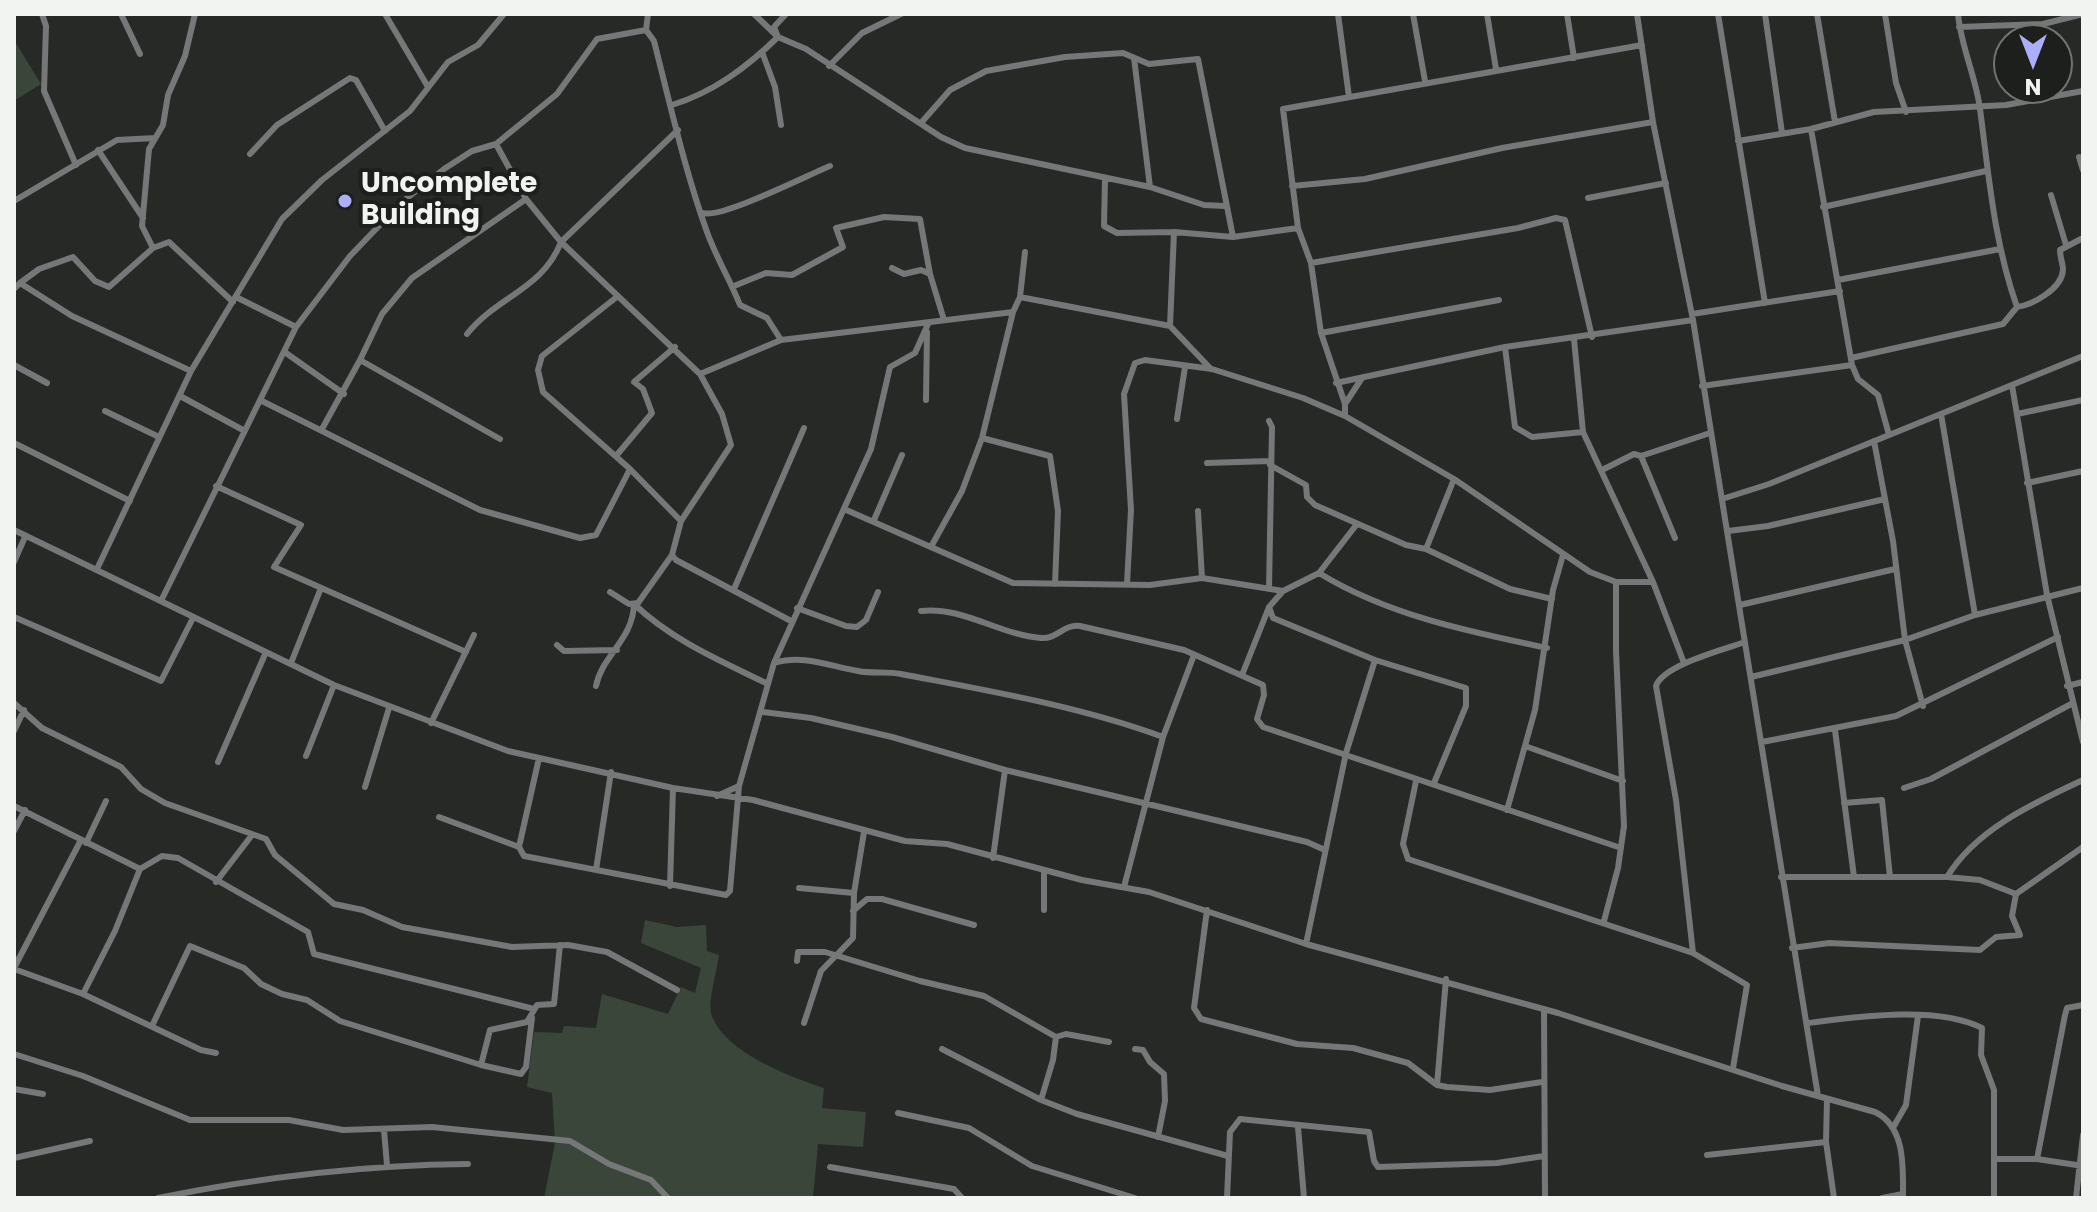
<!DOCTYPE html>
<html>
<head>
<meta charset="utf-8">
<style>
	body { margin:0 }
	#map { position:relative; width:2097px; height:1212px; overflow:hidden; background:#262926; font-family:Poppins,sans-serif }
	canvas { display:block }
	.frame { position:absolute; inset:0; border:16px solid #f2f4f2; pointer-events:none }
	.north { position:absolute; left:1993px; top:24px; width:80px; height:80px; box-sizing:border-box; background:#1d1f1d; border:2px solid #727472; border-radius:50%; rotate:180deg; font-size:22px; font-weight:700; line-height:32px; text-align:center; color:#f2f4f2 }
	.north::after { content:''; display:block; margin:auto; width:28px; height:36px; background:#abaffb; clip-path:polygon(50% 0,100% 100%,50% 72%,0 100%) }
</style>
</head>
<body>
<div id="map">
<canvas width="2097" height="1212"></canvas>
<div class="frame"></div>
<div class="north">N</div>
</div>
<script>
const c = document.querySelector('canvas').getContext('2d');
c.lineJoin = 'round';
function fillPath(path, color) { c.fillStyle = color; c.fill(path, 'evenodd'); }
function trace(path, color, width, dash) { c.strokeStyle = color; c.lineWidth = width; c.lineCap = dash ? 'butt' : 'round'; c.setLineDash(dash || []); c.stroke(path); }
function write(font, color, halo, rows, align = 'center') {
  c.font = font + ' Poppins,sans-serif'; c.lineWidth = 8; c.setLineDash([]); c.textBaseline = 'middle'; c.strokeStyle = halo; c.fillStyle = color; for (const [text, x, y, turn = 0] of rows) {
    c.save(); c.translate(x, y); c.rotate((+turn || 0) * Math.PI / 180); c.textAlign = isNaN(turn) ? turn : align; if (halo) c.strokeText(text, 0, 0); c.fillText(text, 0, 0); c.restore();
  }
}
const green = new Path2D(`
	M14 40 41 84 14 101Z
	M645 920 677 927 706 925 707 951 719 955C717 972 707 1002 712 1016 725 1052 790 1077 824 1088L822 1108 866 1112 863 1147 818 1144 813 1198H544L555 1143 552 1093 527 1087 534 1032 562 1033 564 1026 596 1028 602 994 668 1014 681 987 695 993 701 968 641 943Z`);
const street = new Path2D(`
	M42 14 46 26 44 91 76 165
	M121 14 140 54
	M385 14 428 87
	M648 14 646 30 654 41C670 104 685 171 707 232 716 257 730 280 740 305L767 318 781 340
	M754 14 778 37 806 49 941 137 965 148 1150 187 1204 205 1225 206
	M1338 14 1349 97
	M1413 14 1425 81
	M1487 14 1496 69
	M1567 14 1574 58
	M1637 14 1653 122 1693 320 1818 1096
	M1718 14 1765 303
	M1765 14 1782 133
	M1817 14 1835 122
	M1885 14 1896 83 1906 112
	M1959 27 2043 24 2083 14
	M762 52 775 87 781 125
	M1134 58 1150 187
	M829 66 862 33 901 14
	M672 105C714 92 747 67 778 37L774 27 786 14
	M921 123 950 90 986 71 1065 57 1123 53 1149 64 1198 59 1233 237
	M1811 129 1852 365 1858 379 1878 395 1889 435
	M1738 141 1811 129 1874 112 2006 105 2083 91
	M496 144 526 199 561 242 700 374 781 340 1013 312
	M98 150 143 218
	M250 154 277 125 350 78 356 80 385 131
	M2079 157 2083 170
	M1105 179 1104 226 1117 233 1174 232 1233 237 1298 228
	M1292 186 1365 179 1502 148 1653 122
	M2051 195 2066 245
	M1588 198 1666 183
	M14 201 117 140 155 138
	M1823 207 1986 171
	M703 213C721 219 808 175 830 166
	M153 248 142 226 149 149 163 125 168 95 185 56 195 14
	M1311 263 1518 228 1556 218 1565 220 1592 337
	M892 268 904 274 921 270 930 274 944 320
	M1838 280 2000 249
	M20 283 39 269 73 257 95 281 109 287 153 248 169 242 233 302
	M734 286 766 273 792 275 843 247 836 228 884 217 920 219 930 274
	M14 289 20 283 72 316 191 371
	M618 296 542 356 538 370 543 392 630 469 681 521 672 555 676 560 791 621
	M236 297 296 327
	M1020 297 1170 326 1211 369
	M2017 307C2032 305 2062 289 2063 270 2063 264 2060 257 2060 250L2083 238
	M1692 314 1840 291
	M1170 326 1174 232
	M1321 333 1499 300
	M467 334C496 297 543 289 561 242L678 130
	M1574 339 1583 432 1653 582 1684 663
	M1505 347 1515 427 1532 437 1583 432
	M286 353 344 394
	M1851 358 2003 324 2017 307C1994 242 1989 177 1980 109 1976 77 1961 47 1958 14
	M360 360 382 314 412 278 526 199
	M14 365 47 383
	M1336 383 1505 347 1693 320
	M2012 385 2047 595 2083 742
	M1702 386 1852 365
	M180 396 243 430
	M260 400 480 510 580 538 596 535 630 469
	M926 400 927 332
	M1345 404 1362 378
	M105 411 159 437
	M1941 414 1975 615
	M2017 414 2083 400
	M1345 416V404L1321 333 1311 263 1298 228 1283 109 1642 45
	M1177 419 1185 367
	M1269 421 1272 427 1269 589
	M322 429 360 360 500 439
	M982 438 1050 456 1058 511 1055 584
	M1874 441 1893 541 1905 640 1923 706
	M14 443 130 501
	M616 456 652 413 643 389 634 382 675 347
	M1641 456 1675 538
	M1207 463 1270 461
	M1270 465 1306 485 1307 497 1315 505 1406 545 1426 549 1510 589 1552 599
	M1602 470 1634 454 1641 456 1710 433
	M2027 483 2083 471
	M216 486 301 525 274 567 466 652
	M1722 499 1769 484 2083 356
	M844 509 1013 583 1150 585 1202 578 1283 591
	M1198 511 1202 578
	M874 520 902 455
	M681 521 731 445 722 414 700 374
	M14 530 334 685 508 751 673 788 753 800 905 841 947 844 1082 880 1149 892 1306 944 1558 1013 1782 1086 1875 1112C1906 1127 1903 1168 1903 1198
	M1728 531 1768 526 1885 499
	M932 545 962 491 982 438 1013 312 1020 297 1025 252
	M1426 549 1454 479
	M14 562 25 537
	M97 569 191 371 282 219 322 180 410 111 448 62 478 45 504 14
	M1319 573C1387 615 1470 632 1547 648
	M1127 584 1131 510 1124 394 1135 363 1145 360 1212 369 1303 398 1345 416 1454 479 1590 572 1616 582H1653
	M734 589 804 428
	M610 592 629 604 638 603 672 555
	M161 601 296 327 350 256 402 202 444 169 472 151 496 144 557 94 597 39 646 30
	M634 604C673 641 721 661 768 684
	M1740 605 1895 569
	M1269 607 1273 618 1375 660 1466 688V706L1434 783
	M797 608 846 626 857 627 866 620 878 592
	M921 611C962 606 1000 635 1041 638 1058 639 1063 624 1080 626L1184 650 1263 685 1264 695 1257 719 1263 727 1621 848
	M14 617 161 681 193 618
	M557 645 564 651 617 650
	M291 663 321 588
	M774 663 871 449 890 367 915 353 928 324
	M1242 675 1269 607 1283 591 1319 573 1357 524
	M1751 677 1905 640 1975 615 2083 588
	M596 686C602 655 633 640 634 604
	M2067 686 2083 682
	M14 703 42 728 121 767 141 789 165 803 266 839 275 855 334 904 363 910 402 927 512 947 568 945 607 952 677 990
	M763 712 811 718 892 737 1005 770 1307 842 1325 850
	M431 723 474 635
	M1835 730 1854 877
	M14 731 24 710
	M1762 742 1896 716 2058 637
	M1525 746 1623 781
	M306 756 334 685
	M218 762 266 652
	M1416 781 1403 844 1408 859 1693 953 1747 985 1733 1068
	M365 787 389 708
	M1904 788 1931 779 2073 703
	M717 796 739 786
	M1844 803 1882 800 1890 877
	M14 806 140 869
	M1507 810 1535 710 1553 590 1563 555
	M439 817 519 847 524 856 726 895 730 891 739 786 774 663C803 654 829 666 858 671 872 674 887 671 901 674 989 691 1079 706 1163 737
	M14 831 25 810
	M86 843 106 801
	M519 847 539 758
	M993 858 1005 770
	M596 870 611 772
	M1044 870V910
	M1781 877H1947C1976 829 2034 803 2083 780
	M216 882 252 835
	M670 886 673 788
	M1124 887 1163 737 1194 655
	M799 888 854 893
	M2016 894 2083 847
	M1207 910 1194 1008 1201 1019 1297 1044 1353 1048 1408 1063 1437 1085 1447 1087 1490 1090 1542 1082
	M853 911 867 899H882L974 925
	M1604 921 1618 868 1624 826 1616 651V582
	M1306 944 1346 753 1375 660
	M1792 948 1829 943 1980 950 1996 937 2020 935 2012 916 2016 894 1980 880 1947 877
	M1693 953 1676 800 1656 686C1663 665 1725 649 1745 642
	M797 961 798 952H825L920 981 984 996 1056 1037 1053 1060 1041 1100
	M14 968 81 840
	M14 969 83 994 201 1050 216 1053
	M83 994 115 931 140 869 162 856 178 858 308 932 314 954 534 1009
	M1544 1009 1545 1198
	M804 1023 821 971 853 938 854 893 864 832
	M1808 1023C1856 1017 1937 1005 1982 1028L1981 1055 1994 1090V1198
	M152 1026 190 946 244 968 261 984 282 994 307 1000 340 1021 481 1065 521 1074 526 1067 532 1018
	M1056 1037 1066 1034 1109 1042
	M942 1049 1041 1100 1077 1114 1228 1156
	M1135 1049 1143 1050 1150 1062 1164 1074 1165 1101 1158 1137
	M14 1054 83 1076 190 1120H289L343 1130 432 1127 570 1141 609 1164 651 1180 668 1198
	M481 1065 490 1030 527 1022 537 1005 554 1004 560 945
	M1437 1085 1446 979
	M14 1089 43 1094
	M898 1113 969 1128 1032 1166 1135 1198
	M1894 1126 1906 1105 1918 1016
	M1298 1127 1304 1198
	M384 1130 387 1165
	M1826 1142 1834 1198
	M1707 1155 1826 1142 1827 1099
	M14 1158 90 1141
	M1995 1159H2037L2083 1166
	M2037 1159 2065 1015 2067 1008 2083 1005
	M830 1167 954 1189 962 1198
	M158 1198C261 1177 363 1165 468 1164
	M1227 1198 1230 1132 1240 1119 1369 1132 1374 1161 1378 1167 1497 1163 1544 1156
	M1882 1198 1903 1194
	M2076 1198 2083 1135`);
const markers = [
	[345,201,8,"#abaffb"]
];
const poiNames = [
	["Uncomplete",361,185],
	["Building",361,217]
];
fillPath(green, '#3b463a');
trace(street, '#767778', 6);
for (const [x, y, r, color] of markers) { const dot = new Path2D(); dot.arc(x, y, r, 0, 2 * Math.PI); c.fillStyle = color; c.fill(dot); trace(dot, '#1d1f1d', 3); }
write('bold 28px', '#f2f4f2', '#1d1f1d', poiNames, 'left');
</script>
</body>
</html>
